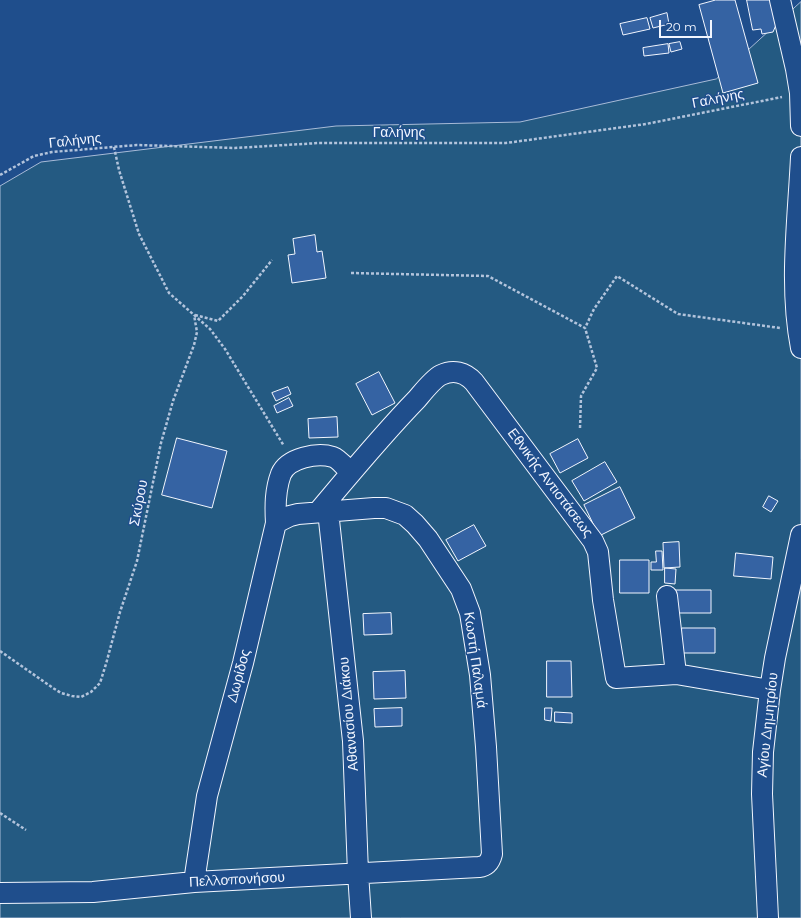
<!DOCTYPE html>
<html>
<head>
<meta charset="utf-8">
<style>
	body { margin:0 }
	#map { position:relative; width:801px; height:918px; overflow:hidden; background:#1f4e8c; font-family:Montserrat,sans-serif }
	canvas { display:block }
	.scale { position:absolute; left:659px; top:20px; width:53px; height:18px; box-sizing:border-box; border:2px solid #f2f6ff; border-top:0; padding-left:5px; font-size:12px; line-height:14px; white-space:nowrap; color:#f2f6ff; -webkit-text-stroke:3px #1f4e8c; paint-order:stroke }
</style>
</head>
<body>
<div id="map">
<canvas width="801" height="918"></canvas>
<div class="scale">20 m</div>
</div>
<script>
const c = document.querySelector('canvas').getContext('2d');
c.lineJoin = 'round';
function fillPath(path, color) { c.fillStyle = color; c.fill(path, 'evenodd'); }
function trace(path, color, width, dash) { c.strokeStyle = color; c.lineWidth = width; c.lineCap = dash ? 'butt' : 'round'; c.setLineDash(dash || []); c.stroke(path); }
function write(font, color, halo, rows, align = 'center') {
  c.font = font + ' Montserrat,sans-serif'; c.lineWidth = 3; c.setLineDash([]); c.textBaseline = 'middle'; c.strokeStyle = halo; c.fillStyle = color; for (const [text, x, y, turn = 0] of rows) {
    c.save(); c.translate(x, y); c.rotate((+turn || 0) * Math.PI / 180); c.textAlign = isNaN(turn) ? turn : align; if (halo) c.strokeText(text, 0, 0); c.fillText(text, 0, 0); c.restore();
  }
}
const green = new Path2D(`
	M801 2V918H0V186L41 162 336 126 520 122 716 79Z`);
const building = new Path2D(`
	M716 0H735L758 83 723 93 699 5Z
	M747 0H771L776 25 773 32 762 34 761 29 753 30Z
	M667 13 669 24 653 28 650 18Z
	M647 18 650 29 623 35 620 24Z
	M680 42 682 49 671 52 669 44Z
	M668 44 669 53 644 56 643 48Z
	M315 235 317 252 322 251 326 278 292 283 288 255 295 254 293 239Z
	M379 372 395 403 372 415 356 384Z
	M288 387 291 394 276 401 272 393Z
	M289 398 293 406 277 413 274 406Z
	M337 417 338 437 309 438 308 419Z
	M177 438 227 451 212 508 162 495Z
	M578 439 588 458 560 473 550 454Z
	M605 462 617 482 584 501 572 481Z
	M620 487 635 518 599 536 584 505Z
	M769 496 778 501 771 512 763 507Z
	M474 525 486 546 458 561 446 540Z
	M679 542 680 567 664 568 663 543Z
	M656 551H662L663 570H651V562H656Z
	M736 553 773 557 771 579 734 576Z
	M620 560H649V593H620Z
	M665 568 676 569 675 584 665 583Z
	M670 590H711V613H670Z
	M391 613 392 634 364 635 363 614Z
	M682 628H715V653H682Z
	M547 661H571L572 697H547Z
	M405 671 406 698 374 699 373 672Z
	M402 708V726L375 727 374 709Z
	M545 708H552L551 721 545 720Z
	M555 712 572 713V723L555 722Z`);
const path = new Path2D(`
	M114 147 119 170 139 234 169 293 210 329 225 349 284 446
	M0 175 34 156 52 152 137 145 235 148 319 143H506L646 124 782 97
	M351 273 488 276 585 328 594 309 617 276 678 314 780 328
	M195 315 218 321 243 296 272 260
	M580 428 581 396 597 368 585 328
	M0 651 53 688 61 693 72 696 81 697 91 692 100 683 106 664 120 612 137 561 161 443 173 401 194 345 197 332 194 315
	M0 813 26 830`);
const minor = new Path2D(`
	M780 0 796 69 800 93 801 126
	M801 157C798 220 789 285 801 348
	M328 511 353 741 358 873 361 918
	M318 512C350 474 382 435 417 399 423 392 433 379 441 375 453 369 465 372 474 382L593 541 598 552 603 600 616 678 676 674 770 690
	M276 523C275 506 275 490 281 474 288 458 317 452 333 457 339 459 346 468 351 473
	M667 596 676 674
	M0 893 93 892 194 882 479 867C487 866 490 862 492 854L486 747 480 675 470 613 461 589 428 539 415 524 405 515 386 508H374L298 514 290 516 276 523 243 663 207 796 194 882
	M768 918 762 794 763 752 770 690 775 658 801 535`);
const streetNames = [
	["Γαλήνης",718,99,-11],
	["Γαλήνης",399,133],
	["Γαλήνης",75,141,-6],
	["Εθνικής Αντιστάσεως",550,483,53],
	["Σκύρου",139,503,-79],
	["Κωστή Παλαμά",475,660,82],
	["Δωρίδος",239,676,-75],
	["Αθανασίου Διάκου",349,714,-95],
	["Αγίου Δημητρίου",768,725,-84],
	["Πελλοπονήσου",237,880,-3]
];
fillPath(green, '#245a82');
trace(green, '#a8bbd7', 1);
fillPath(building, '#3563a3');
trace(building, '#f2f6ff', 1);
trace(minor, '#f2f6ff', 22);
trace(path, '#b3c4dc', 2.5, [3, 2]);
trace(minor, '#1f4e8c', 20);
write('14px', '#f2f6ff', '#1f4e8c', streetNames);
</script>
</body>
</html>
